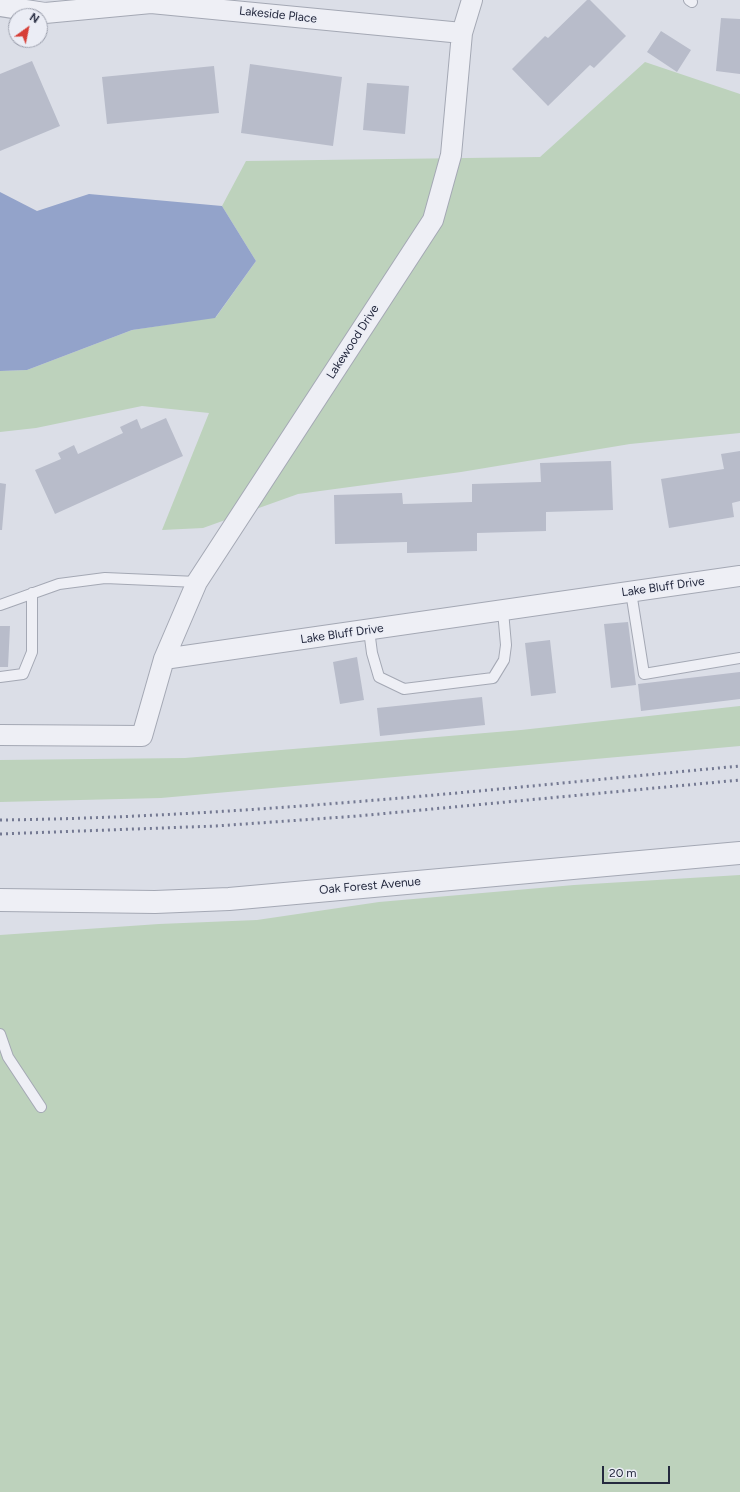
<!DOCTYPE html>
<html>
<head>
<meta charset="utf-8">
<style>
	body { margin:0 }
	#map { position:relative; width:740px; height:1492px; overflow:hidden; background:#dbdee7; font-family:Figtree,sans-serif }
	canvas { display:block }
	.north { position:absolute; left:8px; top:8px; width:40px; height:40px; box-sizing:border-box; background:#ebedf5; border:1px solid #9b9fac; border-radius:50%; rotate:33deg; font-size:11px; font-weight:700; line-height:16px; text-align:center; color:#24293e }
	.north::after { content:''; display:block; margin:auto; width:14px; height:18px; background:#d73e36; clip-path:polygon(50% 0,100% 100%,50% 72%,0 100%) }
	.scale { position:absolute; left:602px; top:1466px; width:68px; height:18px; box-sizing:border-box; border:2px solid #24293e; border-top:0; padding-left:5px; font-size:12px; line-height:14px; white-space:nowrap; color:#24293e; -webkit-text-stroke:3px #ebedf5; paint-order:stroke }
</style>
</head>
<body>
<div id="map">
<canvas width="740" height="1492"></canvas>
<div class="north">N</div>
<div class="scale">20 m</div>
</div>
<script>
const c = document.querySelector('canvas').getContext('2d');
c.lineJoin = 'round';
function fillPath(path, color) { c.fillStyle = color; c.fill(path, 'evenodd'); }
function trace(path, color, width, dash) { c.strokeStyle = color; c.lineWidth = width; c.lineCap = dash ? 'butt' : 'round'; c.setLineDash(dash || []); c.stroke(path); }
function write(font, color, halo, rows, align = 'center') {
  c.font = font + ' Figtree,sans-serif'; c.lineWidth = 3; c.setLineDash([]); c.textBaseline = 'middle'; c.strokeStyle = halo; c.fillStyle = color; for (const [text, x, y, turn = 0] of rows) {
    c.save(); c.translate(x, y); c.rotate((+turn || 0) * Math.PI / 180); c.textAlign = isNaN(turn) ? turn : align; if (halo) c.strokeText(text, 0, 0); c.fillText(text, 0, 0); c.restore();
  }
}
const green = new Path2D(`
	M645 62 740 94V433L630 444 461 472 298 494 203 528 162 530 209 413 142 406 36 428 0 432V371L27 370 132 330 216 317 256 261 222 206 246 161 540 157Z
	M740 706V746L161 798 0 802V760L185 758 521 730Z
	M740 875V1492H0V935L159 924 257 920 379 902 574 885Z`);
const water = new Path2D(`
	M0 192 37 211 89 194 222 206 256 261 215 318 132 330 27 370 0 371Z`);
const building = new Path2D(`
	M587 0H590L626 36 594 68 590 65 548 106 512 69 545 36 548 38Z
	M721 18 740 19V74L716 71Z
	M661 31 691 50 677 72 647 52Z
	M32 61 60 126 0 151V74Z
	M250 64 342 77 333 146 241 133Z
	M214 66 219 113 107 124 102 77Z
	M367 83 409 86 405 134 363 130Z
	M166 418 183 456 55 514 35 470 61 459 58 453 74 445 78 454 123 433 120 427 137 419 141 429Z
	M740 451V501L732 503 734 517 669 528 661 479 724 469 721 454Z
	M611 461 613 510 546 512V531L477 533V551L407 553V542L335 544 334 495 402 493 403 504 472 502V484L541 482 540 463Z
	M0 483 6 484 2 530H0Z
	M628 622 636 685 611 688 604 624Z
	M0 626H10L8 667H0Z
	M550 640 556 693 531 696 525 643Z
	M357 657 364 700 340 704 333 662Z
	M740 672V699L641 711 638 684Z
	M482 697 485 725 380 736 377 708Z`);
const service = new Path2D(`
	M689 0 692 2
	M631 592 644 674 740 658
	M0 605 59 584 105 578 197 582
	M369 630 372 653 379 677 404 689 493 678 504 660 506 645 503 611
	M0 677 23 674 32 652V593
	M0 1034 8 1057 41 1107`);
const minor = new Path2D(`
	M0 6 45 13 151 3 462 33
	M164 659 740 576
	M0 735 142 736 164 659 197 582 433 220 451 155 462 33 472 0`);
const tertiary = new Path2D(`
	M0 900 155 902 229 899 740 853`);
const rail = new Path2D(`
	M0 820C248 817 494 789 740 766
	M0 834 216 826 358 816 740 780`);
const streetNames = [
	["Lakeside Place",278,15,6],
	["Lakewood Drive",353,342,-57],
	["Lake Bluff Drive",663,587,-8],
	["Lake Bluff Drive",342,634,-8],
	["Oak Forest Avenue",370,886,-5]
];
fillPath(green, '#bdd2bc');
fillPath(water, '#93a3ca');
fillPath(building, '#b8bcca');
trace(service, '#a4a8b4', 12);
trace(minor, '#a4a8b4', 22);
trace(tertiary, '#a4a8b4', 24);
trace(service, '#eeeff5', 10);
trace(minor, '#eeeff5', 20);
trace(tertiary, '#eeeff5', 22);
trace(rail, '#747992', 3, [2, 4]);
write('12px', '#24293e', '#ebedf5', streetNames);
</script>
</body>
</html>
